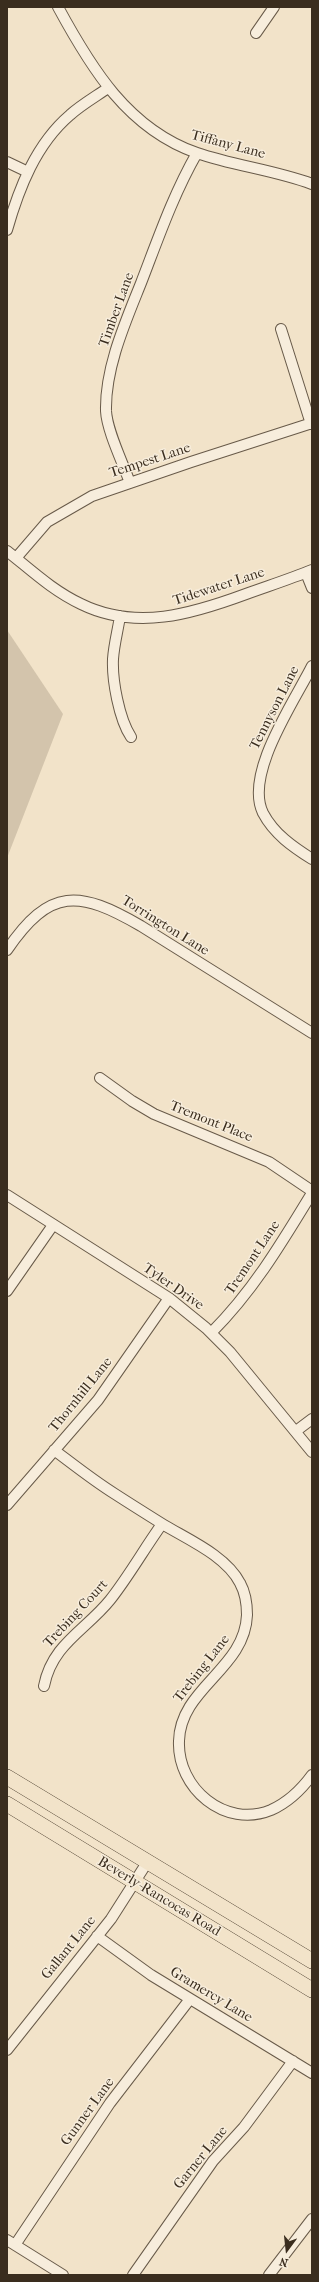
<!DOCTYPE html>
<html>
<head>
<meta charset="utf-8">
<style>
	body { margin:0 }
	#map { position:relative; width:319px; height:2282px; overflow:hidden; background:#f2e3c9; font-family:"IM FELL French Canon",serif }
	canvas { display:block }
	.frame { position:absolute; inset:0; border:8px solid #3a2d1e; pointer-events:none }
	.north { position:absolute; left:267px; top:2230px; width:40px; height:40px; -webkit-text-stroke:3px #f7eddc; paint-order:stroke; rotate:195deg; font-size:11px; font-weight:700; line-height:16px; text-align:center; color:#3a2d1e }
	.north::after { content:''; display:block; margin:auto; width:14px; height:18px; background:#3a2d1e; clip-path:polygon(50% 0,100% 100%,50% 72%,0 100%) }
</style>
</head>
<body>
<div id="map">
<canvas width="319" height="2282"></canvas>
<div class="frame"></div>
<div class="north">N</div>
</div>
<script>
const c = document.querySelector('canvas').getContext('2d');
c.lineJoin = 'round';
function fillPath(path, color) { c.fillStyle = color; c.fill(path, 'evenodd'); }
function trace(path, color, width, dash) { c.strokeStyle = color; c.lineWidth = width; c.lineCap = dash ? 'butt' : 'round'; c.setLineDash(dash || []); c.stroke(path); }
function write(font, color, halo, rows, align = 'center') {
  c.font = font + ' "IM FELL French Canon",serif'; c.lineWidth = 3; c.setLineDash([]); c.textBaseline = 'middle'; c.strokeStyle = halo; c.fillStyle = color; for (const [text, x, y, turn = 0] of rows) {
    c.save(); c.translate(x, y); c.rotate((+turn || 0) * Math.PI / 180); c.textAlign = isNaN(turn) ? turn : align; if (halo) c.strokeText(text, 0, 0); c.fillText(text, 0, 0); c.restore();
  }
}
const green = new Path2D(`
	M7 630 63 714 7 858Z`);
const minor = new Path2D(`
	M58 7C91 68 128 129 197 153 235 166 274 170 312 184
	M256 33 274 7
	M7 162 28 172
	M7 230C19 188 36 144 70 115 81 105 95 97 108 88
	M281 329 311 424
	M130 483C123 463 107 431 106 411 105 368 125 323 141 283 158 239 173 195 197 153
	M7 551C31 570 53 591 81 604 136 631 192 614 246 594 268 586 290 579 312 570
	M16 558 47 522 92 496 191 462 312 423
	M306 573 312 588
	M120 616C118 630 114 644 113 659 112 680 119 719 131 737
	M312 666C294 702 244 774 263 813 274 834 293 847 312 859
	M7 950C50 887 79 890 141 926L312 1033
	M100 1078 132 1101 154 1114 269 1162 312 1191
	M7 1195 169 1298 206 1328 230 1352 312 1452
	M7 1291 53 1225
	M211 1333C253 1291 281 1244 312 1193
	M296 1431 312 1419
	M54 1450C74 1465 94 1481 115 1494 132 1505 148 1515 164 1525 189 1540 226 1556 240 1583 245 1592 247 1605 247 1615 245 1669 180 1688 179 1741 177 1788 225 1829 271 1810 289 1802 301 1790 312 1775
	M7 1505 98 1400 169 1298
	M44 1686C52 1644 86 1630 110 1600 129 1576 144 1549 162 1524
	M97 1936 151 1975 312 2073
	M7 2050 111 1919 148 1861
	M7 2240 63 2275
	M15 2245 110 2103 190 1999
	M133 2275 213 2161 244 2127 293 2061
	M269 2275 312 2219`);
const primary = new Path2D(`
	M7 1777 312 1961
	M7 1804 312 1990`);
const streetNames = [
	["Tiffany Lane",228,145,15],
	["Timber Lane",117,310,-70],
	["Tempest Lane",150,461,-18],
	["Tidewater Lane",219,587,-18],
	["Tennyson Lane",275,708,-63],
	["Torrington Lane",165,926,32],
	["Tremont Place",211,1122,22],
	["Tremont Lane",253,1258,-56],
	["Tyler Drive",173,1287,35],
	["Thornhill Lane",81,1395,-51],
	["Trebing Court",76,1614,-47],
	["Trebing Lane",202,1669,-52],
	["Beverly-Rancocas Road",159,1897,31],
	["Gallant Lane",69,1948,-51],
	["Gramercy Lane",211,1995,31],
	["Gunner Lane",88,2112,-54],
	["Garner Lane",201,2158,-51]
];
fillPath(green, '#d3c4ac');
trace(minor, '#685a49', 12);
trace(primary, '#3a2d1e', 16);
trace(minor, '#f7eddc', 10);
trace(primary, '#f2e3c9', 15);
write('14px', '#3a2d1e', '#f7eddc', streetNames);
</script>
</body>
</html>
